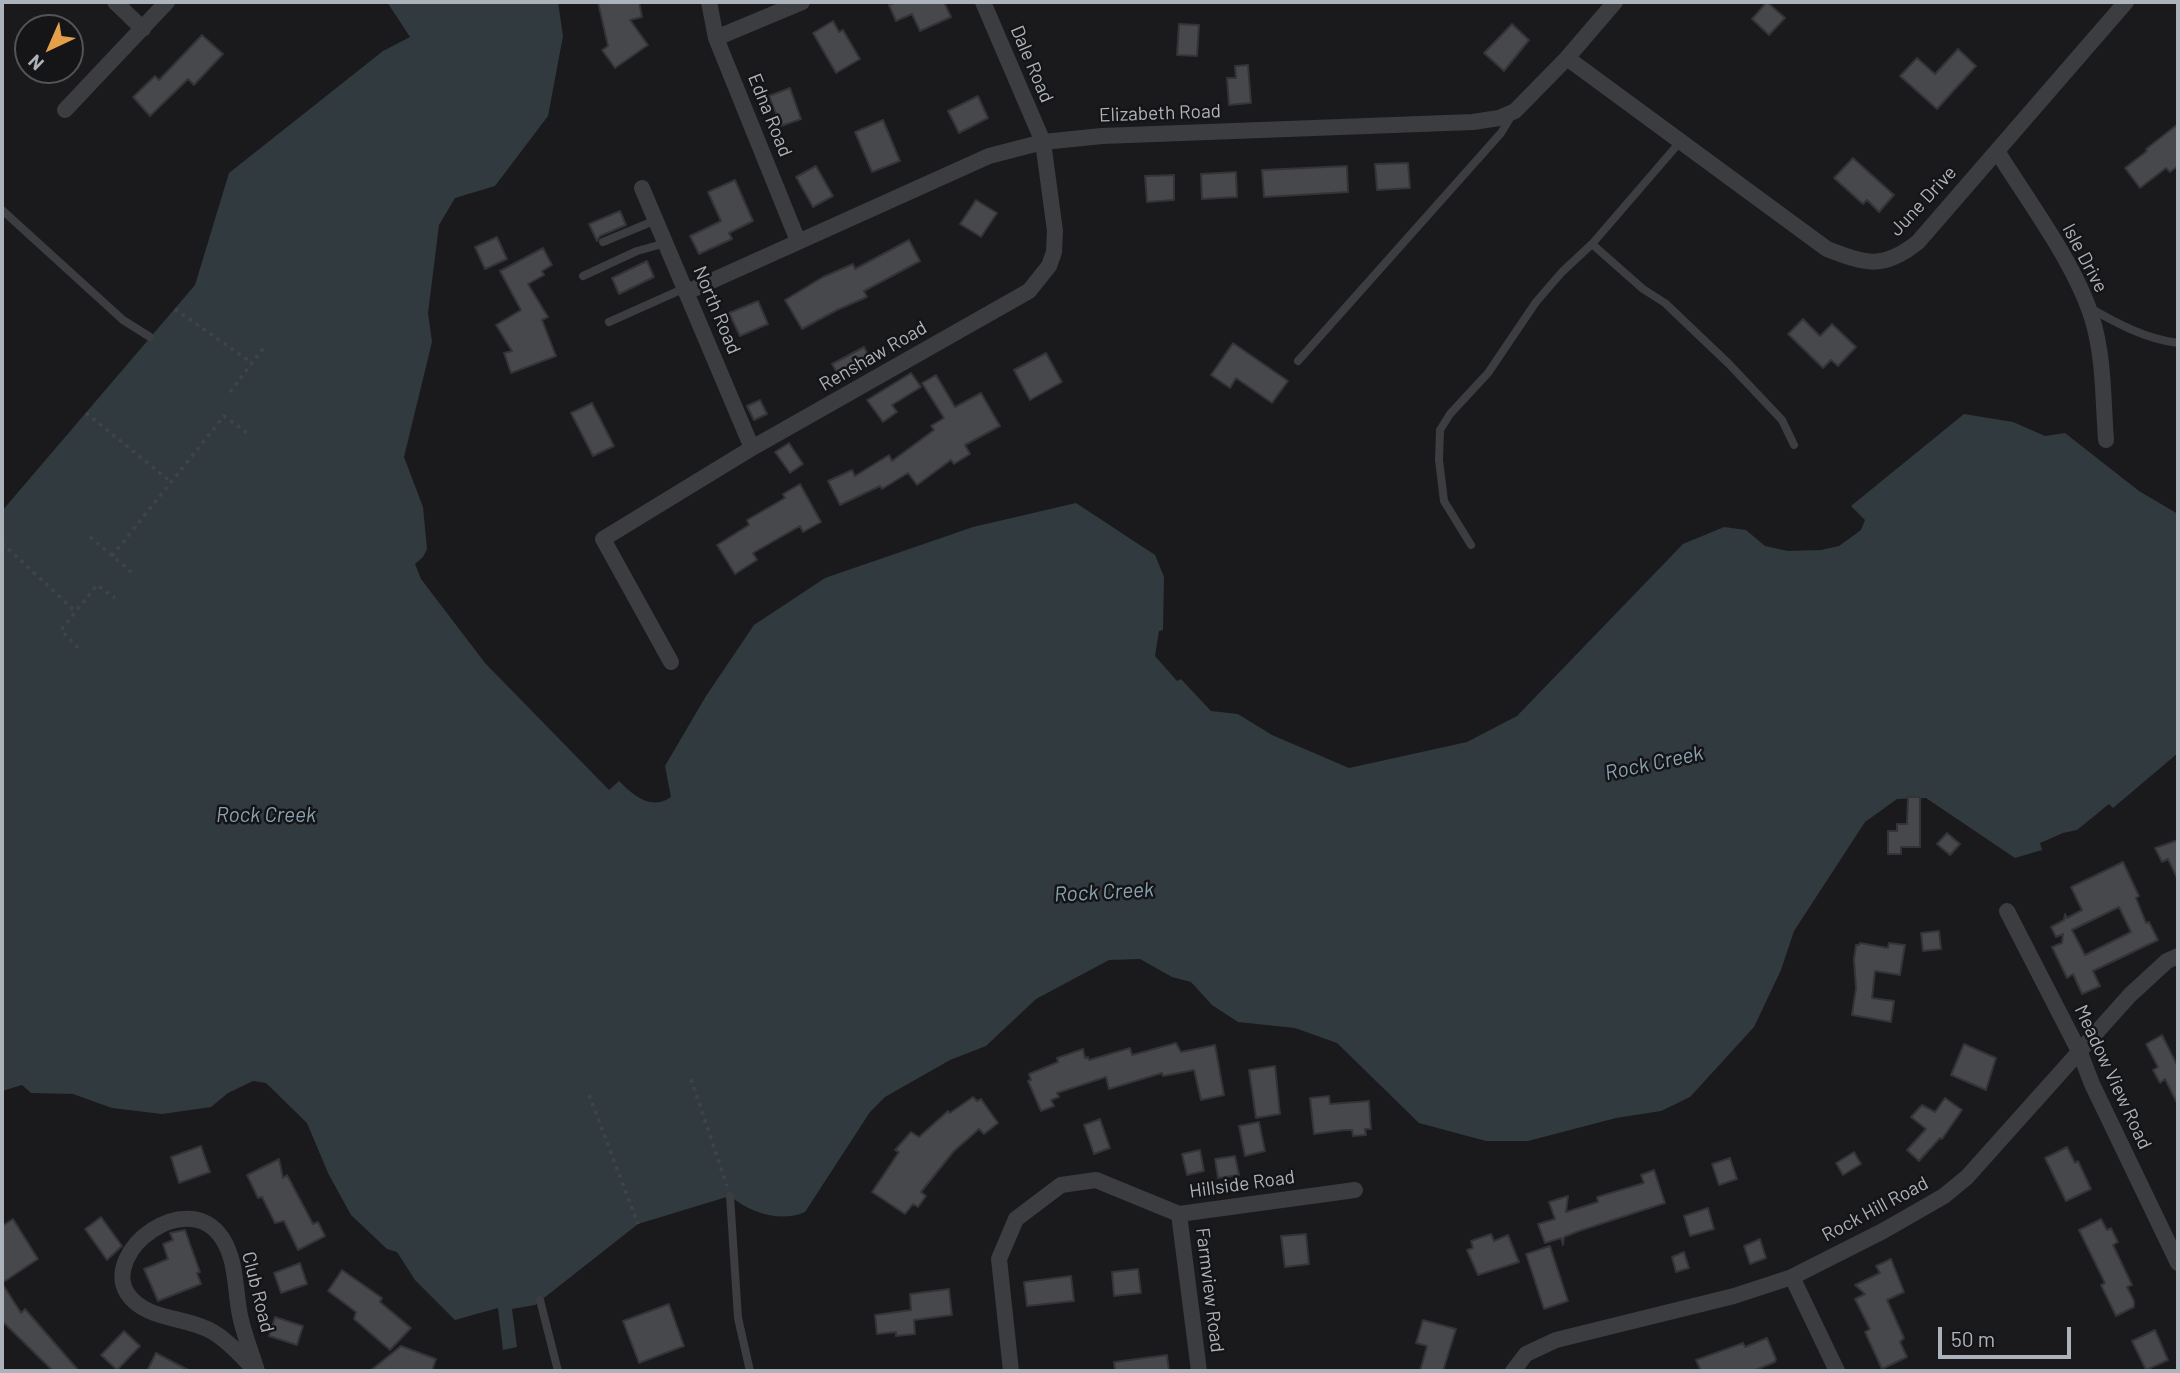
<!DOCTYPE html>
<html>
<head>
<meta charset="utf-8">
<style>
	body { margin:0 }
	#map { position:relative; width:2180px; height:1373px; overflow:hidden; background:#1a1a1c; font-family:Barlow,sans-serif }
	canvas { display:block }
	.frame { position:absolute; inset:0; border:4px solid #adb3ba; pointer-events:none }
	.north { position:absolute; left:14px; top:14px; width:70px; height:70px; box-sizing:border-box; background:#151517; border:2px solid #525458; border-radius:50%; rotate:224deg; font-size:19px; font-weight:700; line-height:28px; text-align:center; color:#adb3ba }
	.north::after { content:''; display:block; margin:auto; width:24px; height:32px; background:#e49f49; clip-path:polygon(50% 0,100% 100%,50% 72%,0 100%) }
	.scale { position:absolute; left:1938px; top:1327px; width:133px; height:32px; box-sizing:border-box; border:4px solid #adb3ba; border-top:0; padding-left:9px; font-size:21px; line-height:24px; white-space:nowrap; color:#adb3ba; -webkit-text-stroke:5px #151517; paint-order:stroke }
</style>
</head>
<body>
<div id="map">
<canvas width="2180" height="1373"></canvas>
<div class="frame"></div>
<div class="north">N</div>
<div class="scale">50 m</div>
</div>
<script>
const c = document.querySelector('canvas').getContext('2d');
c.lineJoin = 'round';
function fillPath(path, color) { c.fillStyle = color; c.fill(path, 'evenodd'); }
function trace(path, color, width, dash) { c.strokeStyle = color; c.lineWidth = width; c.lineCap = dash ? 'butt' : 'round'; c.setLineDash(dash || []); c.stroke(path); }
function write(font, color, halo, rows, align = 'center') {
  c.font = font + ' Barlow,sans-serif'; c.lineWidth = 5; c.setLineDash([]); c.textBaseline = 'middle'; c.strokeStyle = halo; c.fillStyle = color; for (const [text, x, y, turn = 0] of rows) {
    c.save(); c.translate(x, y); c.rotate((+turn || 0) * Math.PI / 180); c.textAlign = isNaN(turn) ? turn : align; if (halo) c.strokeText(text, 0, 0); c.fillText(text, 0, 0); c.restore();
  }
}
const water = new Path2D(`
	M387 2H558L563 36 548 116 495 186 455 198 439 225 428 313 432 342 404 457 423 507 427 549 423 557 415 564 421 579 485 663 609 790 619 781C634 796 651 811 671 797L665 766 706 696 754 625 825 578 973 527 1076 503 1155 555 1164 577 1163 630 1159 631 1155 656 1177 681 1181 679 1211 711 1238 714 1272 735 1349 768 1467 742 1517 716 1683 544 1724 527 1746 530 1765 546 1788 551 1821 550 1839 546 1861 530 1865 520 1851 506 1964 414 2013 422 2045 436 2065 433 2139 491 2178 514V753L2113 808 2109 804 2077 830 2063 833 2040 843 2042 850 2015 858 1926 798 1897 799 1865 822 1794 931 1781 970 1754 1027 1690 1097 1661 1111 1616 1118 1528 1141H1486L1419 1123 1337 1043 1295 1028 1238 1022 1212 1005 1191 982 1172 977 1140 959 1109 960 1036 999 986 1046 950 1060 885 1097 870 1112 805 1212C781 1223 750 1213 730 1196L638 1224 535 1305 512 1309 517 1347 503 1350 498 1308 455 1320 415 1280 397 1252 387 1249 351 1215 328 1173 307 1123 266 1083 253 1081 228 1093 211 1107 162 1114 112 1108 73 1094 31 1093 22 1085 2 1091V511L195 285 229 173 383 51 410 37Z`);
const building = new Path2D(`
	M598 2H639L642 17 630 20 648 45 615 68 602 50 608 46Z
	M897 2H944L951 17 920 31 912 14 896 21 889 5Z
	M1767 2 1785 18 1769 35 1752 19Z
	M833 21 839 32 843 30 860 59 836 73 813 33Z
	M1179 24 1199 25 1197 56 1177 55Z
	M1512 24 1529 40 1504 71 1484 53Z
	M202 35 223 54 194 85 188 79 150 116 133 97 155 76 159 80Z
	M1958 49 1976 66 1937 109 1900 76 1917 58 1935 74Z
	M1248 65 1251 103 1229 105 1227 78H1236L1235 66Z
	M790 88 801 119 781 126 769 96Z
	M978 96 988 118 959 133 948 111Z
	M883 120 900 161 872 172 855 132Z
	M2178 124V166L2170 172 2166 168 2140 188 2125 168 2147 151 2146 149Z
	M1853 158 1894 195 1879 212 1867 200 1863 204 1834 178Z
	M1408 163 1410 188 1377 190 1375 164Z
	M816 166 833 196 813 207 796 177Z
	M1347 166 1348 192 1264 197 1262 170Z
	M1236 172 1237 197 1202 199 1201 174Z
	M1174 175V200L1147 202 1145 176Z
	M735 180 753 221 729 233 732 239 699 254 690 236 721 221 708 192Z
	M976 200 997 213 981 237 960 224Z
	M620 211 626 225 600 236 597 241 589 224Z
	M497 237 507 259 485 269 475 247Z
	M909 240 920 261 864 291 867 297 837 310 802 329 785 300 823 277 853 264 855 269Z
	M543 248 552 265 542 271 544 275 528 284 548 317 542 320 556 356 511 373 504 353 512 351 496 325 521 310 500 271Z
	M647 261 654 277 619 294 612 278Z
	M758 301 768 324 740 336 729 313Z
	M1803 319 1820 336 1832 324 1856 347 1838 366 1831 360 1823 368 1788 334Z
	M1233 343 1288 381 1272 403 1236 378 1230 388 1211 375Z
	M864 347 871 360V365L842 381 832 364Z
	M1046 353 1062 382 1030 400 1014 370Z
	M911 373 921 387 892 405 897 412 883 422 867 400Z
	M936 375 955 407 981 393 1000 426 965 445 970 454 954 464 951 460 917 485 908 473 882 489 880 486 840 505 828 481 852 470 855 476 889 455 892 461 934 430 931 426 944 418 922 383Z
	M760 400 767 414 754 420 747 406Z
	M592 403 614 446 593 456 571 413Z
	M789 443 803 464 790 473 775 452Z
	M800 484 821 522 803 532 800 526 753 553 757 560 735 574 717 545 749 525 747 520 785 498 783 494Z
	M1908 797H1920V847H1901V854H1888V831H1897V824H1907Z
	M1947 833 1960 844 1950 855 1937 844Z
	M2178 840V880L2168 859 2162 862 2155 848Z
	M2123 862 2139 896 2136 898 2146 923 2149 922 2158 940 2093 971 2100 986 2082 994 2073 974 2067 978 2052 947 2062 943 2063 934 2056 937 2051 927 2064 920 2065 914 2067 918 2082 910 2071 887ZM2119 907 2131 932 2085 955 2072 930Z
	M1939 931 1941 949 1923 951 1921 933Z
	M1860 943 1888 948 1889 943 1905 945 1900 975 1875 971 1872 998 1894 1001 1891 1022 1852 1015 1856 988 1854 960 1856 945H1859Z
	M2162 1035 2178 1067V1105L2165 1079 2160 1083 2153 1070 2158 1067 2146 1044Z
	M1176 1043 1181 1052 1215 1045 1224 1095 1201 1100 1194 1070 1163 1076 1162 1073 1109 1089 1106 1077 1057 1093 1059 1097 1051 1100 1054 1106 1041 1111 1028 1081 1031 1080 1029 1074 1058 1062 1057 1058 1083 1049 1085 1058 1088 1057 1089 1060 1130 1048 1132 1055Z
	M1964 1044 1996 1058 1986 1090 1951 1075Z
	M1275 1066 1280 1114 1256 1118 1249 1070Z
	M1329 1096 1330 1104 1369 1101 1371 1129H1365L1366 1135 1353 1136 1352 1130H1344L1314 1134 1310 1098Z
	M973 1097 977 1101 981 1099 998 1123 984 1134 979 1129 954 1151 921 1192 926 1196 918 1207 913 1204 905 1214 872 1192 899 1152 895 1150 911 1132 919 1137 948 1111 950 1113Z
	M1945 1098 1962 1110 1942 1139 1940 1138 1919 1161 1907 1150 1926 1129 1911 1117 1922 1105 1935 1112Z
	M1100 1119 1110 1148 1094 1154 1084 1125Z
	M1259 1122 1265 1151 1245 1156 1239 1126Z
	M201 1146 210 1172 179 1183 171 1157Z
	M2067 1147 2075 1163 2078 1161 2091 1189 2066 1201 2045 1158Z
	M1200 1150 1204 1171 1187 1175 1182 1154Z
	M1854 1152 1861 1164 1843 1175 1836 1163Z
	M1235 1156 1239 1175 1218 1178 1215 1159Z
	M1730 1158 1737 1179 1719 1185 1712 1164Z
	M279 1159 283 1178 287 1175 313 1224 318 1222 325 1236 298 1250 284 1221 275 1223 262 1197 258 1198 247 1175Z
	M1654 1170 1665 1203 1579 1231 1564 1237 1563 1245 1561 1238 1545 1243 1538 1224 1555 1219 1549 1202 1568 1196 1566 1212 1598 1202 1597 1197 1644 1183 1641 1175Z
	M1708 1208 1714 1229 1690 1236 1684 1216Z
	M101 1217 122 1246 107 1260 85 1229Z
	M13 1219 38 1259 2 1283V1226Z
	M2101 1219 2107 1230 2111 1228 2118 1242 2113 1245 2132 1285 2127 1287 2134 1301V1307L2116 1316 2101 1285 2105 1283 2079 1230Z
	M185 1230 200 1272 197 1273 201 1284 158 1301 144 1269 168 1259 163 1244 173 1240 170 1233Z
	M1306 1234 1309 1264 1285 1267 1281 1236Z
	M1491 1234 1494 1241 1508 1235 1519 1262 1478 1275 1467 1250 1473 1248 1471 1241Z
	M1760 1239 1766 1258 1750 1264 1744 1246Z
	M1550 1246 1568 1301 1544 1309 1526 1254Z
	M1684 1252 1689 1268 1676 1272 1672 1257Z
	M1891 1259 1904 1292 1887 1300 1904 1338 1900 1342 1907 1357 1882 1369 1865 1332 1870 1329 1855 1299 1865 1294 1855 1285 1880 1273 1876 1266Z
	M300 1263 307 1284 281 1293 274 1273Z
	M1138 1269 1141 1293 1114 1296 1112 1272Z
	M342 1270 382 1298 380 1302 411 1328 390 1350 354 1319 356 1312 328 1291Z
	M1071 1276 1074 1301 1027 1306 1024 1282Z
	M2 1283 21 1313 25 1309 79 1371H53L2 1321Z
	M949 1289 952 1315 914 1320 915 1334 896 1336V1332L877 1334 875 1315 911 1310 910 1294Z
	M669 1304 684 1346 639 1363 623 1321Z
	M275 1317 303 1326 297 1345 269 1336Z
	M1423 1320 1456 1329 1443 1371H1420L1427 1346 1416 1343Z
	M2155 1330 2168 1360 2146 1370 2132 1341Z
	M124 1331 140 1346 117 1370 101 1355Z
	M1767 1338 1776 1359 1775 1362 1753 1371H1701L1696 1360 1743 1343 1745 1347Z
	M401 1346 436 1359 432 1371H370Z
	M156 1353 190 1371H147Z
	M1167 1355 1169 1371H1115L1114 1362Z`);
const path = new Path2D(`
	M175 309 252 363
	M230 392 265 346
	M86 413 171 482
	M90 537 136 576
	M2 543 76 612
	M112 556 224 416 250 435
	M78 648 61 630 97 585 115 598
	M691 1079 727 1186
	M589 1095 638 1224`);
const service = new Path2D(`
	M2 210 123 320 150 337
	M603 242 656 220
	M1592 244 1643 289 1665 303 1729 364 1782 420 1794 445
	M583 276 637 251 666 243
	M2090 308C2118 324 2146 339 2178 343
	M609 322 685 288
	M1298 361 1501 133 1512 115
	M1471 545 1444 501 1439 460 1440 430 1450 414 1488 373 1536 302 1562 272 1592 244 1680 142
	M730 1196 738 1318 750 1371
	M540 1300 558 1371`);
const minor = new Path2D(`
	M115 2 143 29
	M709 2 716 38 798 241
	M716 38 802 2
	M1567 58 1827 249C1866 264 1883 270 1918 242L2126 2
	M65 110 167 2
	M1997 151C2028 201 2075 263 2092 318 2104 356 2103 400 2106 440
	M642 188 752 448
	M687 292 989 156 1043 142 1102 136 1473 122 1499 118 1515 111 1567 58 1615 2
	M671 662 603 539 752 448 1029 291 1049 266 1054 252 1055 231 1043 142 983 2
	M2007 911 2080 1053 2092 1084 2178 1263
	M1179 1214 1199 1371
	M1792 1277 1837 1371
	M256 1371C242 1357 230 1342 213 1332 187 1316 145 1321 127 1293 102 1251 187 1186 222 1238 236 1259 235 1287 239 1310 242 1330 251 1351 257 1371
	M1011 1371 999 1259 1016 1219 1061 1185 1096 1180 1179 1214 1355 1190
	M1513 1371 1526 1354 1556 1340 1734 1296 1792 1277 1883 1231 1944 1196 1967 1177 2130 995 2167 961 2178 956`);
const streetNames = [
	["Dale Road",1032,64,67],
	["Elizabeth Road",1160,113,-2],
	["Edna Road",770,115,68],
	["June Drive",1923,201,-47],
	["Isle Drive",2085,258,62],
	["North Road",717,310,67],
	["Renshaw Road",873,356,-30],
	["Meadow View Road",2113,1077,65],
	["Hillside Road",1242,1184,-8],
	["Rock Hill Road",1875,1209,-28],
	["Farmview Road",1210,1290,83],
	["Club Road",258,1292,76]
];
const waterNames = [
	["Rock Creek",1654,763,-12],
	["Rock Creek",266,815],
	["Rock Creek",1104,892,-3]
];
fillPath(water, '#313a3f');
fillPath(building, '#47484c');
trace(building, '#343438', 2);
trace(path, '#414447', 3.5, [3.5, 5]);
trace(service, '#3b3d41', 8);
trace(minor, '#3b3d41', 16);
write('19px', '#adb3ba', '#151517', streetNames);
write('italic 21px', '#88a3b2', '#151517', waterNames);
</script>
</body>
</html>
